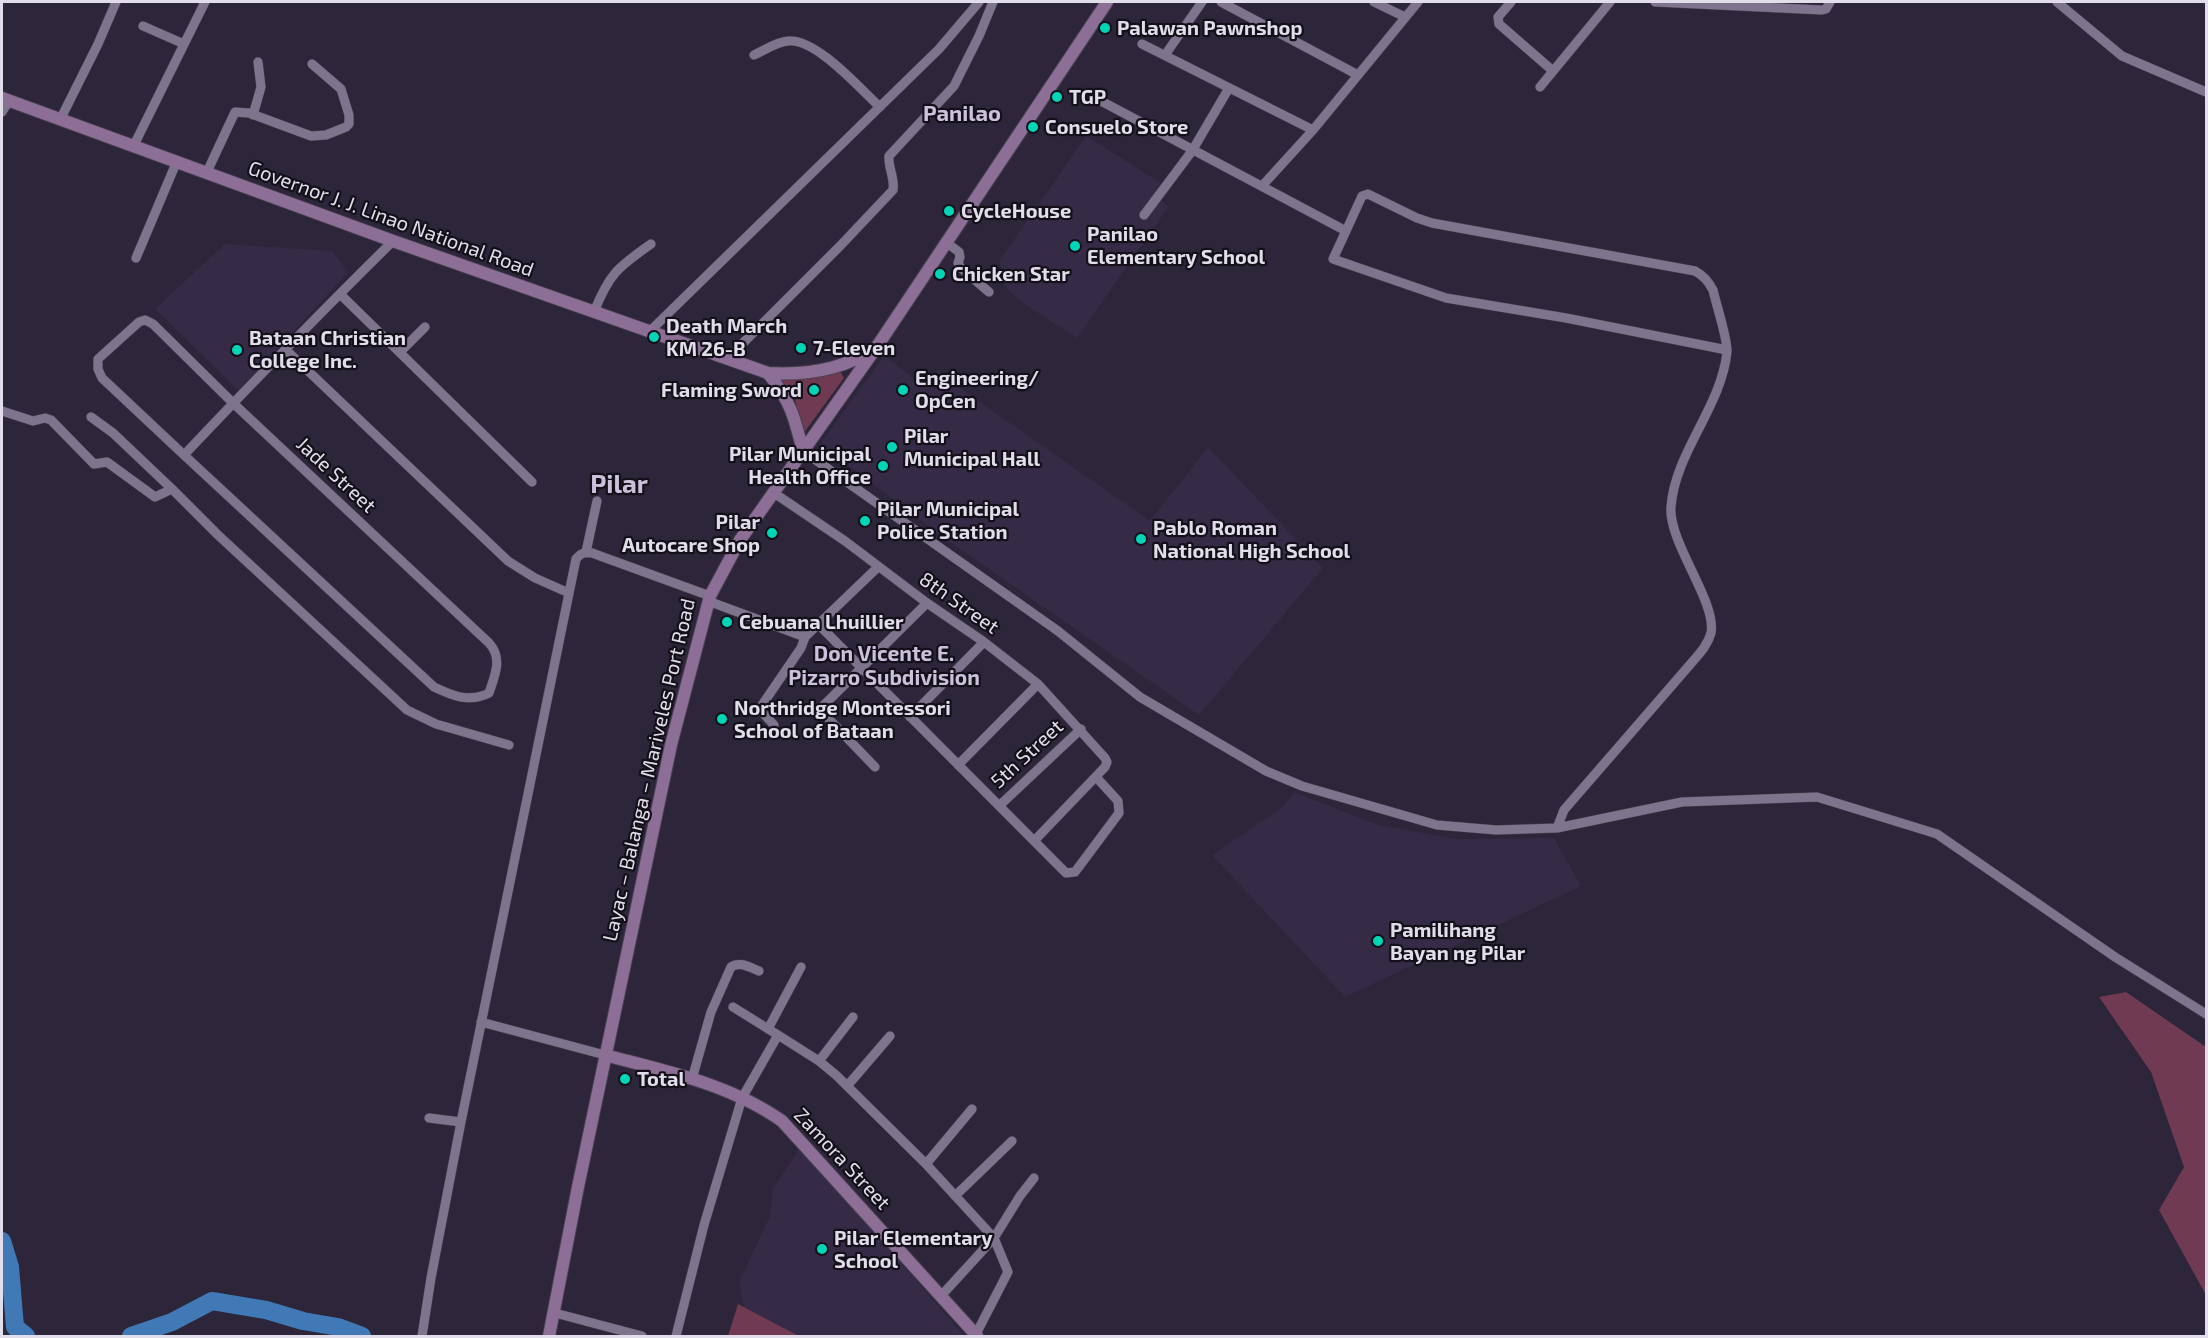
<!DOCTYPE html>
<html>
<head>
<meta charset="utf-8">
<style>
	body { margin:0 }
	#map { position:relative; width:2208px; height:1338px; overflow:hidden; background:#2d2539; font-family:"Exo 2",sans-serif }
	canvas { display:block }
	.frame { position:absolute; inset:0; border:3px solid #e2ddea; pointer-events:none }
</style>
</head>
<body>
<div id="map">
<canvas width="2208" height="1338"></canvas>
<div class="frame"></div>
</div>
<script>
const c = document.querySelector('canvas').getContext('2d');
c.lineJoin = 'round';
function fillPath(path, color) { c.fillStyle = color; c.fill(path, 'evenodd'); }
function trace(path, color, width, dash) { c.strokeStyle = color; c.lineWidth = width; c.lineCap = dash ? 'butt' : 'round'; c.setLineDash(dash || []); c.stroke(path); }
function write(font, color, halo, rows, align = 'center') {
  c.font = font + ' "Exo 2",sans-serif'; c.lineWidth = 4.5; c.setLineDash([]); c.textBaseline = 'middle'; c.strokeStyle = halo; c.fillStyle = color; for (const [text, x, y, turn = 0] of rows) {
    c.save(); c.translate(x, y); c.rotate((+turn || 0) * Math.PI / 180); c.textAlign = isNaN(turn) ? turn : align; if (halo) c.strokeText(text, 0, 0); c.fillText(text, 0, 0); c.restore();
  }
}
const built = new Path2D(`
	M1086 136 1161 183 1153 195 1169 206 1077 338 1026 305 1010 292 1002 280 1000 260Z
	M225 244 332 251 348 272 239 391 155 309Z
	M885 355 922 386 938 370 957 386 1150 521 1208 447 1323 568 1199 715 940 535 820 444Z
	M1294 792 1378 825 1458 839 1554 838 1581 886 1345 997 1212 855 1283 807Z
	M801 1147 964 1336H799L744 1307 739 1282 770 1216 773 1189Z`);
const green = new Path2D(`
	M840 371 844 378 803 434 795 399 777 377 818 375Z
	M2126 992 2206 1047V1295L2159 1210 2184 1167 2151 1072 2099 997Z
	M738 1304 797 1335 798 1336H728Z`);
const river = new Path2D(`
	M2 1241 10 1267 15 1327 26 1336
	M131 1336 172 1322 212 1301 266 1310 303 1321 338 1327 362 1336`);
const street = new Path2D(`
	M1221 2 1358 75
	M1374 2 1405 17
	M1511 2 1498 17 1499 24 1553 71
	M1655 2 1822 10 1826 9 1830 2
	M2057 2 2122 56 2206 92
	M143 26 184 44
	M1142 44 1313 130
	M754 55C765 50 776 42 788 41 816 38 859 88 880 107
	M1165 55 1202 2
	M1540 87 1610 2
	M1101 101 1346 231 1362 196 1368 194 1417 218 1432 223 1695 271C1704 276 1708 281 1713 290 1716 304 1728 340 1727 352 1721 408 1675 452 1671 507 1668 542 1717 602 1711 633 1708 644 1701 652 1694 660L1564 810 1557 828
	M2 112 9 101
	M253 115 261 87 258 62
	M60 120 98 44 116 2
	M134 145 205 2
	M207 172 235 112 249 113 311 136 326 135 346 127 349 124V115L341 89 312 64
	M1262 186 1313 130 1418 2
	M1144 215 1192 151 1229 88
	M1346 231 1333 259 1446 298 1566 318 1727 350
	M947 243 959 252 960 257 958 263 961 268 989 292
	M136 258 177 161
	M340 294 532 482
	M594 312C609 274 618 267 651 244
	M649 332 939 49 979 2
	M285 349 508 561 535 578 569 593
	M400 352 425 327
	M728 358 841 245 893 190C895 178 888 168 889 156L954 86 979 36 993 2
	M2 411 33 421 45 418 51 420 94 464 107 462 155 497 172 489 218 535 407 710 436 724 509 745
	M91 417 113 433 172 489
	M803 451 1058 631 1140 697 1266 771 1302 786 1437 825 1496 830 1557 828 1682 802 1817 797 1937 834 2115 957 2206 1014
	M184 455 102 378 98 369V359L139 322 145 320 153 324 233 403 489 643C503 658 495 675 489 693 469 703 453 696 434 687L184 455C253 382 322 311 393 241
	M774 493 845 541 927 603 984 642 1038 684 1105 758 1107 762 1105 767 1034 841
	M586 552 597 501
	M708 601 805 637
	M819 625 1066 873 1075 872 1119 813 1118 801 1096 777
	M910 717 984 642
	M774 725 761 711 760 708 801 648 805 637 878 567
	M958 765 1038 684
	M875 767 824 714 822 707 927 603
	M999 806 1081 729
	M481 1022 605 1055
	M768 1029 801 967
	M778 1035 819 1061 836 1075 926 1164 994 1238 1008 1272 975 1336
	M819 1061 853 1017
	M692 1079 711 1012 731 967C740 961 749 967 759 971
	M848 1085 890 1036
	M429 1118 461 1122
	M926 1164 972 1109
	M955 1196 1012 1141
	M940 1297 994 1238 1020 1196 1034 1178
	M555 1313 642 1336
	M422 1336 431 1278 461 1122 576 559C581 553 584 552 592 553L710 596
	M676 1336 704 1225 742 1098 778 1035 733 1007`);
const secondary = new Path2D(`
	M2 98 393 241 768 373C803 375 843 370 873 349
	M768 373C791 402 794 416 803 451
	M605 1055C665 1071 730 1084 782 1121L977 1336
	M549 1336 578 1187 671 745 710 596 740 540 878 345 1107 2`);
const markers = [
	[1105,28,6,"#00d5b7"],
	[1057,97,6,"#00d5b7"],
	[1033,127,6,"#00d5b7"],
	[949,211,6,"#00d5b7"],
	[1075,246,6,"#00d5b7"],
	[940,274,6,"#00d5b7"],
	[654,337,6,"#00d5b7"],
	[801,348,6,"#00d5b7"],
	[237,350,6,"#00d5b7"],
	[814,390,6,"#00d5b7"],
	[903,390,6,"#00d5b7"],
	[892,447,6,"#00d5b7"],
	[883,466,6,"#00d5b7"],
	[865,521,6,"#00d5b7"],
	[772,533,6,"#00d5b7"],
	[1141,539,6,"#00d5b7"],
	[727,622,6,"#00d5b7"],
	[722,719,6,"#00d5b7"],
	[1378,941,6,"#00d5b7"],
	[625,1079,6,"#00d5b7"],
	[822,1249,6,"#00d5b7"]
];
const poiNames = [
	["Palawan Pawnshop",1117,28],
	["TGP",1069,97],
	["Consuelo Store",1045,127],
	["CycleHouse",961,211],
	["Panilao",1087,234],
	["Elementary School",1087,257],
	["Chicken Star",952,274],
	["Death March",666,326],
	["KM 26-B",666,349],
	["Bataan Christian",249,338],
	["College Inc.",249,361],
	["7-Eleven",813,348],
	["Engineering/",915,378],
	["OpCen",915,401],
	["Flaming Sword",802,390,"right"],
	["Pilar",904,436],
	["Municipal Hall",904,459],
	["Pilar Municipal",871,454,"right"],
	["Health Office",871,477,"right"],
	["Pilar Municipal",877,509],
	["Police Station",877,532],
	["Pilar",760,522,"right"],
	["Autocare Shop",760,545,"right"],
	["Pablo Roman",1153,528],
	["National High School",1153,551],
	["Cebuana Lhuillier",739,622],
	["Northridge Montessori",734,708],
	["School of Bataan",734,731],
	["Pamilihang",1390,930],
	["Bayan ng Pilar",1390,953],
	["Total",637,1079],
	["Pilar Elementary",834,1238],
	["School",834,1261]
];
const streetNames = [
	["Governor J. J. Linao National Road",391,219,20],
	["Jade Street",336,475,43],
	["8th Street",959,603,35],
	["5th Street",1027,754,-43],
	["Layac – Balanga – Mariveles Port Road",649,770,-77],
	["Zamora Street",842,1159,47]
];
const neighbourhoodNames = [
	["Don Vicente E.",884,654],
	["Pizarro Subdivision",884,678]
];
const quarterNames = [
	["Panilao",962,114]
];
const districtNames = [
	["Pilar",619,484]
];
fillPath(built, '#362b46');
fillPath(green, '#703a52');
trace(river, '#4178b6', 18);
trace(street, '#474050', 10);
trace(secondary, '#474050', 14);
trace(street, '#7e748d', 9);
trace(secondary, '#8c6e96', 12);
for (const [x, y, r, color] of markers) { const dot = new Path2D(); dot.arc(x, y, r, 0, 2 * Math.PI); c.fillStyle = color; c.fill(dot); trace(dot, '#141019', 2); }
write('bold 20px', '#e2ddea', '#141019', poiNames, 'left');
write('20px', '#e2ddea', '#141019', streetNames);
write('bold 21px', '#cbc1dc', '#141019', neighbourhoodNames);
write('bold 22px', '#cbc1dc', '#141019', quarterNames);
write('bold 26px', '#cbc1dc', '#141019', districtNames);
</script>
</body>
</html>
